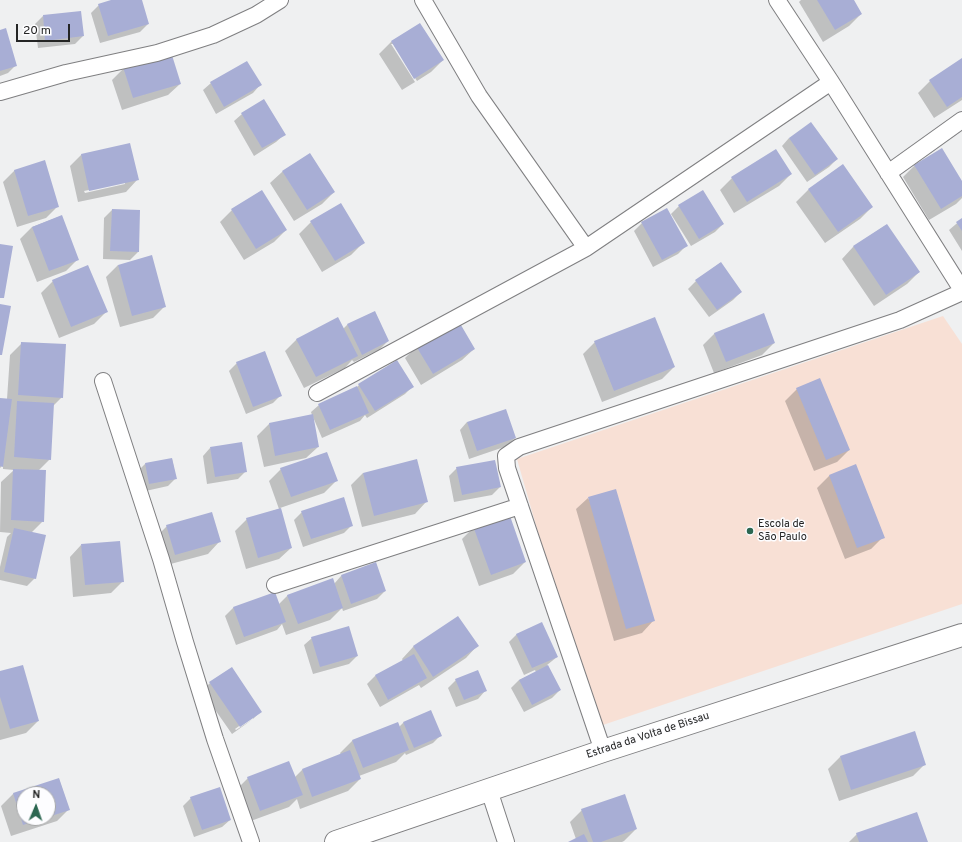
<!DOCTYPE html>
<html>
<head>
<meta charset="utf-8">
<style>
	body { margin:0 }
	#map { position:relative; width:962px; height:842px; overflow:hidden; background:#eff0f1; font-family:Overpass,sans-serif }
	canvas { display:block }
	.north { position:absolute; left:16px; top:786px; width:40px; height:40px; box-sizing:border-box; background:#fdfdff; border:1px solid #a6a7a8; border-radius:50%; rotate:2deg; font-size:11px; font-weight:700; line-height:16px; text-align:center; color:#242525 }
	.north::after { content:''; display:block; margin:auto; width:14px; height:18px; background:#2c6751; clip-path:polygon(50% 0,100% 100%,50% 72%,0 100%) }
	.scale { position:absolute; left:16px; top:24px; width:54px; height:18px; box-sizing:border-box; border:2px solid #242525; border-top:0; padding-left:5px; font-size:12px; line-height:14px; white-space:nowrap; color:#242525; -webkit-text-stroke:3px #fdfdff; paint-order:stroke }
</style>
</head>
<body>
<div id="map">
<canvas width="962" height="842"></canvas>
<div class="north">N</div>
<div class="scale">20 m</div>
</div>
<script>
const c = document.querySelector('canvas').getContext('2d');
c.lineJoin = 'round';
function fillPath(path, color) { c.fillStyle = color; c.fill(path, 'evenodd'); }
function trace(path, color, width, dash) { c.strokeStyle = color; c.lineWidth = width; c.lineCap = dash ? 'butt' : 'round'; c.setLineDash(dash || []); c.stroke(path); }
function write(font, color, halo, rows, align = 'center') {
  c.font = font + ' Overpass,sans-serif'; c.lineWidth = 3; c.setLineDash([]); c.textBaseline = 'middle'; c.strokeStyle = halo; c.fillStyle = color; for (const [text, x, y, turn = 0] of rows) {
    c.save(); c.translate(x, y); c.rotate((+turn || 0) * Math.PI / 180); c.textAlign = isNaN(turn) ? turn : align; if (halo) c.strokeText(text, 0, 0); c.fillText(text, 0, 0); c.restore();
  }
}
const education = new Path2D(`
	M943 316 962 344V604L594 728 517 459Z`);
const shadow = new Path2D(`
	M115 0H141L148 24 140 32 100 43 91 13 99 5Z
	M801 0H853L861 14 849 26 823 42 799 2Z
	M43 16 83 36 75 44 38 48 35 24Z
	M420 24 443 60 431 72 417 81 393 44H391L415 82 402 90 379 54 391 42Z
	M0 31 16 65 8 73 0 76Z
	M962 59V100L934 118 918 93 930 81Z
	M124 68 180 84 168 95 122 110 112 80Z
	M211 83 260 85 253 93 216 114 203 90Z
	M242 114 284 135 276 142 254 156 234 121Z
	M789 138 837 159 829 167 807 182 782 146Z
	M82 154 137 180 126 192 78 202 70 166ZM125 182V184L85 193 84 191Z
	M310 154 334 192 322 204 294 221 270 183 282 172Z
	M915 165 962 183V198L956 204 929 220 903 177Z
	M843 166 872 207 860 219 825 243 796 202 808 190Z
	M15 170 58 206 46 218 17 227 3 182Z
	M791 174 779 186 734 213 720 190 732 178Z
	M261 191 286 230 274 242 244 260 220 222 232 210Z
	M679 206 723 224 715 232 691 246 671 214Z
	M112 210 138 252 130 260 103 259 104 218Z
	M61 216 78 259 66 271 37 282 20 239 32 227Z
	M962 219V251L949 230Z
	M311 222 363 243 351 255 322 272 299 234Z
	M642 223 686 246 678 254 653 267 634 231Z
	M886 225 919 272 907 284 874 306 842 259 853 247Z
	M720 263 741 292 733 300 709 317 688 289 696 281Z
	M118 265 165 306 153 318 120 327 106 277Z
	M53 281 106 312 94 324 59 338 41 293Z
	M374 312 388 341 380 349 354 362 352 360 345 368 304 388 285 351 297 339 343 329 347 325Z
	M715 333 774 343 762 355 714 373 703 345Z
	M595 342 674 367 662 379 602 402 583 354Z
	M22 343 62 397 53 406 50 459 38 471 43 521 31 533 35 578 27 586 0 580V567L7 537 11 533 0 532 1 482 14 470 3 469V465L0 468V399H7L10 355Z
	M416 347 474 349 462 360 421 385 405 358Z
	M237 363 281 395 273 403 246 414 229 371Z
	M359 385 413 386 405 394 367 418 365 415 360 421 322 438 313 417 318 447 306 458 264 467 257 436 269 424 312 415 311 412 319 405 356 388Z
	M797 389 849 450 837 462 814 471 785 401Z
	M467 422 515 438 507 446 469 459 460 430Z
	M210 448 246 471 238 479 207 484 203 456Z
	M172 459 176 478 168 486 141 492 137 472 145 464Z
	M856 466 883 537 871 549 845 559 817 488 829 476Z
	M457 468 500 487 492 495 454 502 449 476Z
	M281 469 336 481 324 493 280 508 291 548 279 559 246 569 235 531 247 519 279 509 269 481Z
	M363 473 426 502 415 514 362 527 351 485Z
	M588 498 653 621 642 633 614 641 576 509Z
	M302 512 352 525 344 533 303 547 294 520Z
	M167 526 219 542 208 554 163 566 155 538Z
	M474 527 525 562 513 574 479 586 462 539Z
	M81 545 123 581 111 593 73 597 70 557Z
	M376 564 385 591 377 599 343 611 342 608 330 620 286 635 282 624 277 630 236 645 225 616 233 608 274 593 278 605 288 595 334 584 341 576Z
	M458 617 477 646 466 658 421 688 419 685 380 707 367 684 375 676 403 661 402 659 413 647Z
	M517 634 557 657 547 665 560 690 552 698 524 712 511 688 519 680 536 672 535 670 524 675 509 642Z
	M312 638 357 656 349 664 313 674 304 645Z
	M0 672 38 721 26 733 0 740Z
	M456 680 485 691 478 699 456 707 448 688Z
	M210 683 261 711 253 719 232 734 202 691ZM253 716V719L236 730 235 729Z
	M430 712 441 735 433 743 406 755 405 753 396 762 359 776 360 779 348 791 300 809 297 799 289 807 248 822 236 790 248 778 295 777 302 770 341 755 340 753 352 741 398 723 399 727 403 723Z
	M840 757 925 764 913 776 839 801 828 769Z
	M59 779 69 809 57 821 11 836 1 806 13 794ZM24 794H48V818H24Z
	M191 798 230 820 222 827 194 837 183 806Z
	M582 810 636 829 624 841 622 842H570L576 839 570 822Z
	M857 834 927 842H849Z`);
const building = new Path2D(`
	M111 0H142L149 24 108 36 98 4Z
	M817 0H854L862 14 835 30Z
	M81 11 84 36 45 41 43 15Z
	M420 23 444 60 414 79 391 41Z
	M6 28 17 66 0 71V30Z
	M171 52 181 84 133 98 123 67Z
	M962 58V97L947 107 929 80Z
	M247 61 262 85 224 107 210 82Z
	M264 99 286 135 262 148 241 113Z
	M811 122 838 159 815 175 789 138Z
	M130 143 139 180 89 191 81 154Z
	M942 148 962 181V196L941 209 914 165Z
	M776 149 792 174 747 202 731 177Z
	M310 153 335 192 307 210 282 171Z
	M45 160 59 207 28 216 14 170Z
	M843 164 873 207 838 232 808 189Z
	M262 190 287 230 256 249 231 209Z
	M703 190 724 224 699 239 678 205Z
	M341 203 365 243 335 261 310 221Z
	M667 208 688 246 662 260 641 222Z
	M112 209 140 210 139 252 110 251Z
	M62 215 79 260 49 271 32 227Z
	M962 218V231L956 222Z
	M887 224 920 272 886 295 853 246Z
	M0 244 13 246 4 298H0Z
	M152 255 166 307 132 316 118 265Z
	M721 262 742 292 717 310 695 280Z
	M88 265 108 312 71 327 52 280Z
	M0 304 11 306 2 355H0Z
	M375 311 389 341 362 355 347 324Z
	M764 313 775 343 726 362 714 333Z
	M338 317 358 356 316 377 296 339Z
	M655 317 675 367 614 391 594 341Z
	M458 320 475 349 433 374 416 346Z
	M21 342 66 344 63 398 18 395Z
	M265 351 282 396 253 407 236 362Z
	M397 360 414 387 375 411 358 384Z
	M820 378 850 450 826 460 796 388Z
	M357 386 369 413 330 430 318 404Z
	M0 398 12 399 3 467 0 466Z
	M17 401 54 403 51 460 14 457Z
	M506 409 516 438 477 451 467 422Z
	M313 414 319 447 275 456 269 423Z
	M242 442 247 472 215 477 210 447Z
	M327 452 338 481 291 497 280 468Z
	M172 458 177 479 149 484 145 463Z
	M417 459 428 502 374 516 363 473Z
	M495 460 501 487 462 495 456 467Z
	M856 464 885 538 857 548 829 475Z
	M13 469 46 470 44 522 11 520Z
	M616 489 655 621 626 629 588 497Z
	M344 497 353 526 311 539 301 511Z
	M281 508 292 548 258 558 246 518Z
	M212 512 221 542 175 555 166 525Z
	M509 513 526 562 491 575 473 526Z
	M14 528 46 535 36 579 4 572Z
	M120 541 124 582 85 585 81 544Z
	M376 562 386 591 351 604 341 575Z
	M333 578 343 608 298 624 287 595Z
	M275 592 286 622 244 637 233 607Z
	M458 616 479 646 433 677 413 646Z
	M542 622 558 657 532 668 516 634Z
	M349 626 358 656 320 667 311 637Z
	M414 654 427 678 388 700 375 675Z
	M23 665 39 721 10 729 0 697V671Z
	M548 665 561 690 532 705 519 680Z
	M232 667 262 712 240 727 209 682Z
	M478 670 487 691 464 700 455 679Z
	M431 710 442 736 414 748 403 722Z
	M398 722 409 750 363 768 352 740Z
	M915 731 926 765 851 790 840 756Z
	M350 750 361 779 312 797 302 769Z
	M289 761 303 795 260 811 247 777Z
	M59 778 70 810 48 817V794H24V818H43L23 825 13 793Z
	M220 787 231 820 202 830 190 797Z
	M625 794 637 829 601 842H593L581 809Z
	M917 812 928 842H859L856 833Z
	M584 834 588 842H568Z`);
const street = new Path2D(`
	M423 0 479 96 586 248
	M777 0 831 82 962 290
	M0 92 66 73 157 53 213 35 256 15 280 0
	M888 173 962 120
	M103 381 161 559 185 642 215 739 251 842
	M317 393 586 248 831 82
	M275 585 520 506
	M603 751 507 468 506 456 519 447 900 320 962 292
	M489 790 506 842`);
const secondary = new Path2D(`
	M336 842 603 751 962 635`);
const markers = [
	[750,531,4,"#2c6751"]
];
const poiNames = [
	["Escola de",758,525],
	["São Paulo",758,538]
];
const streetNames = [
	["Estrada da Volta de Bissau",648,736,-18]
];
fillPath(education, '#f8e0d5');
fillPath(shadow, '#0003');
fillPath(building, '#a8aed5');
trace(street, '#7f7f81', 18);
trace(secondary, '#7f7f81', 24);
trace(street, '#fff', 16);
trace(secondary, '#fff', 22);
for (const [x, y, r, color] of markers) { const dot = new Path2D(); dot.arc(x, y, r, 0, 2 * Math.PI); c.fillStyle = color; c.fill(dot); trace(dot, '#fdfdff', 1.5); }
write('11px', '#242525', '#fdfdff', poiNames, 'left');
write('11px', '#242525', '#fdfdff', streetNames);
</script>
</body>
</html>
